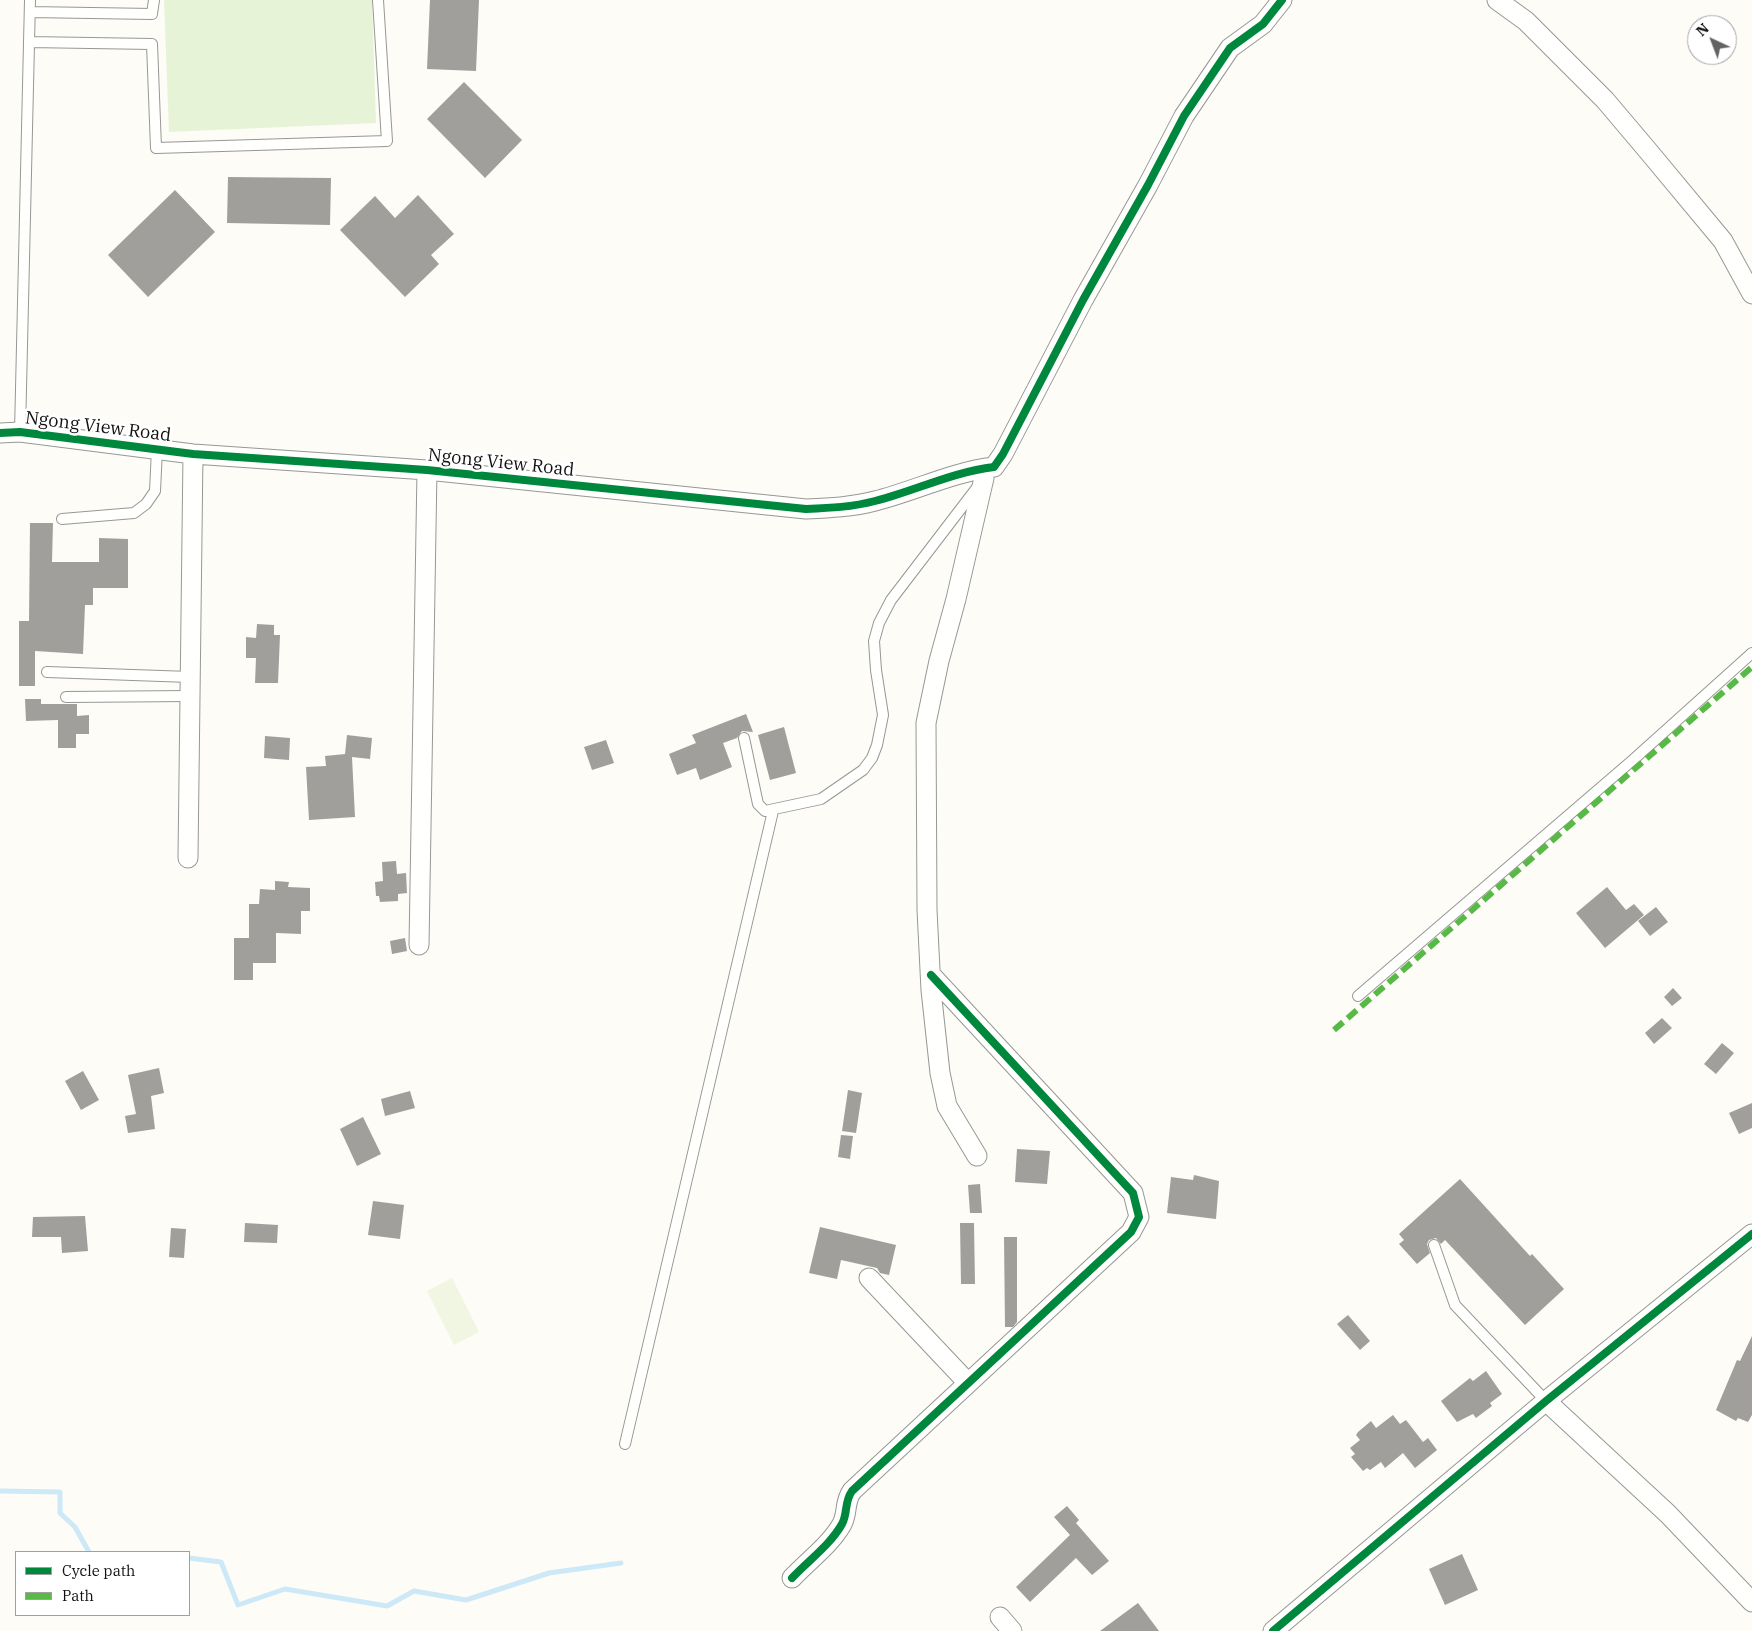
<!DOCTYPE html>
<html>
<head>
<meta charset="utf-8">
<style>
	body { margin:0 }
	#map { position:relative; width:1752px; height:1631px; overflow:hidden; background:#fdfcf7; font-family:"IBM Plex Serif",serif }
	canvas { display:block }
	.legend { position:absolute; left:15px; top:1551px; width:175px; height:65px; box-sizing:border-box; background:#fff; border:1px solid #a0a0a0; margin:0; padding:6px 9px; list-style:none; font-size:15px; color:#111 }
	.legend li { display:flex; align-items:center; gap:10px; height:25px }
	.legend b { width:25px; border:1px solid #a0a0a0 }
	.north { position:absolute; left:1687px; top:15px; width:50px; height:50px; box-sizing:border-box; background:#fff; border:1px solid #a0a0a0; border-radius:50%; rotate:317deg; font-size:14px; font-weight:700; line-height:20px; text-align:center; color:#111 }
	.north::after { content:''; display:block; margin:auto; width:18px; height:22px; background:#646362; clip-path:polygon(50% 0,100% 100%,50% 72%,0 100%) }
</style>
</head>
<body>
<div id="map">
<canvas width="1752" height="1631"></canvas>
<ul class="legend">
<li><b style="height:6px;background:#00873e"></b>Cycle path</li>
<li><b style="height:6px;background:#58b947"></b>Path</li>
</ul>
<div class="north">N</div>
</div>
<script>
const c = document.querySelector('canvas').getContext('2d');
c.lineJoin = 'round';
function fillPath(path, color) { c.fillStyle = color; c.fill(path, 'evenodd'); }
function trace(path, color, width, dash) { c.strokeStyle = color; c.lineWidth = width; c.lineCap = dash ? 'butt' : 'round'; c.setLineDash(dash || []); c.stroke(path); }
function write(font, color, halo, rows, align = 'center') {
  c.font = font + ' "IBM Plex Serif",serif'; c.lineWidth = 5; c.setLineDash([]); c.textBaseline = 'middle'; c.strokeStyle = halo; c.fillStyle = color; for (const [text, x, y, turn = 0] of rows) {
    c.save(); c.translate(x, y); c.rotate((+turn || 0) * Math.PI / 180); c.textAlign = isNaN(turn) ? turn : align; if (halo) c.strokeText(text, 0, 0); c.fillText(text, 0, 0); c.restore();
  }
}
const green = new Path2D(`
	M164 0H372L376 123 169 132Z`);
const pitch = new Path2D(`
	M452 1278 479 1332 454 1345 427 1291Z`);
const stream = new Path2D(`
	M0 1491 60 1492V1513L75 1527 89 1552
	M189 1558 221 1562 238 1605 285 1589 387 1606 414 1591 466 1600 549 1573 621 1563`);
const building = new Path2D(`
	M430 0H479L476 71 427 69Z
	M464 82 522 140 485 178 427 119Z
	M228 177 331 178 330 225 227 223Z
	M175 190 215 232 148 297 108 255Z
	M418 195 454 234 431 255 439 264 405 297 340 230 375 196 395 218Z
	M30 523H53L52 562H99V538L128 539V588H93V605H85L83 654 35 651V686H19V621H29Z
	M257 624 274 625V635H280L278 683H255L256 658H246V637L256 638Z
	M25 699H41V704H77V716L89 715V734H76V748H58V720L26 721Z
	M746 714 753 732 742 731 737 738 723 743 732 767 700 780 696 768 677 775 669 754 696 743 692 735Z
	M784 727 796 773 770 780 758 735Z
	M347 735 372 738 370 759 352 757 355 817 309 820 306 767 326 766 325 756 345 754Z
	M265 736 290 738 289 760 264 758Z
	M606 740 614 763 592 770 584 747Z
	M396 861 397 874 406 873 407 893 398 894V901L380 902 379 896H376L375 882 383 881 382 862Z
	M275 881 289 882 288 887 310 888V911H301V934L276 933V963H253V980H234V938H249V904H259L260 889 275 890Z
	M1607 887 1626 910 1634 904 1644 915 1605 948 1576 913Z
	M1656 907 1668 922 1650 936 1638 921Z
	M405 938 407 951 392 954 390 941Z
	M1673 988 1682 998 1672 1006 1664 997Z
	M1662 1018 1672 1028 1654 1044 1645 1033Z
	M1722 1043 1734 1053 1716 1074 1704 1064Z
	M159 1068 164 1093 151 1096 155 1129 128 1133 125 1116 136 1114 128 1075Z
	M83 1071 99 1100 81 1110 65 1081Z
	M848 1090 862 1093 856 1133 842 1131Z
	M410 1091 415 1108 385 1116 381 1099Z
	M1752 1103V1128L1739 1134 1729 1113Z
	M363 1117 381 1154 357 1166 340 1129Z
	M841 1135 853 1136 850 1159 838 1157Z
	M1017 1149 1050 1151 1047 1184 1015 1182Z
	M1194 1175 1219 1181 1216 1219 1167 1213 1171 1177 1193 1180Z
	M1460 1179 1530 1256 1532 1254 1564 1289 1525 1325 1445 1240 1441 1244 1436 1238 1429 1240 1427 1244 1430 1253 1417 1264 1399 1244 1404 1240 1399 1234Z
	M980 1184 982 1213H970L968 1185Z
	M373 1201 404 1205 400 1239 368 1235Z
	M85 1216 88 1251 62 1253 61 1237H32L33 1217Z
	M245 1223 278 1225 277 1243 244 1242Z
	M960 1223H974L975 1284H961Z
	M820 1227 896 1245 889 1275 880 1273 877 1268 841 1260 837 1279 809 1273Z
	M171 1228 186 1229 184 1258 169 1257Z
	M1004 1237H1017V1322L1013 1327H1005Z
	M1348 1315 1370 1341 1360 1350 1337 1324Z
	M1752 1336V1415L1748 1422 1738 1418 1736 1421 1716 1410 1737 1360 1740 1361Z
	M1486 1371 1502 1394 1490 1403 1492 1406 1476 1418 1473 1414 1457 1422 1441 1401 1470 1378 1473 1381Z
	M1393 1415 1400 1424 1406 1420 1423 1442 1428 1438 1437 1450 1415 1468 1403 1453 1385 1468 1381 1462 1370 1470 1367 1468 1363 1471 1351 1457 1355 1454 1350 1448 1360 1440 1356 1435 1358 1432 1371 1421 1376 1428Z
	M1067 1506 1079 1520 1076 1523 1109 1561 1092 1575 1076 1558 1030 1602 1016 1587 1070 1535 1054 1517Z
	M1462 1554 1478 1590 1445 1605 1429 1569Z
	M1138 1603 1159 1631H1100Z`);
const lane = new Path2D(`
	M30 12 152 14 154 0
	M29 42 152 44 156 148 387 141 378 0
	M20 432 30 0
	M62 519 134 513 146 504 155 491 157 449
	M47 672 190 677
	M66 697 190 696
	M744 738 758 804 765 811 821 799 863 770 872 758 877 745 883 715 876 670 874 641 879 623 891 600 979 485
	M1358 996 1634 759 1752 653
	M1434 1245 1455 1305 1546 1401
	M625 1444 773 811`);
const street = new Path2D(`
	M1497 0 1526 21 1605 100 1649 152 1723 241 1752 294
	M0 433 20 432 193 454 427 470 806 509C830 508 852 507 875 501 915 491 952 472 994 467L1003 454 1083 300 1148 185 1184 116 1230 48 1263 24 1282 0
	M188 858 193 454
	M419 945 427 470
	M977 1156 947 1106 940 1073 931 990 927 910 926 723 939 661 956 599 984 478
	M869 1278 968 1383
	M1546 1401 1668 1514 1752 1602
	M792 1578C808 1561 831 1544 842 1524 848 1513 844 1502 852 1491L1131 1232 1139 1217 1133 1193 931 975
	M1000 1617 1012 1631
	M1273 1631 1546 1401 1752 1234`);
const quiet = new Path2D(`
	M1334 1030 1752 667`);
const cycleway = new Path2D(`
	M0 433 20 432 193 454 427 470 806 509C830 508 852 507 875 501 915 491 952 472 994 467L1003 454 1083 300 1148 185 1184 116 1230 48 1263 24 1282 0
	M792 1578C808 1561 831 1544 842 1524 848 1513 844 1502 852 1491L1131 1232 1139 1217 1133 1193 931 975
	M1273 1631 1546 1401 1752 1234`);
const streetNames = [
	["Ngong View Road",98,427,7],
	["Ngong View Road",501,463,6]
];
fillPath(green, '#e7f3d7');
fillPath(pitch, '#f0f6e1');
trace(stream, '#cde8f7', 5);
fillPath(building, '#a19f9c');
trace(lane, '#979795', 12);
trace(street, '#979795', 21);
trace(lane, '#fffffe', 10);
trace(street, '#fffffe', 19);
trace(quiet, '#58b947', 6, [12, 6]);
trace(cycleway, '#00873e', 8);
write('18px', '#111', '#fff', streetNames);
</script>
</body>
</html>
